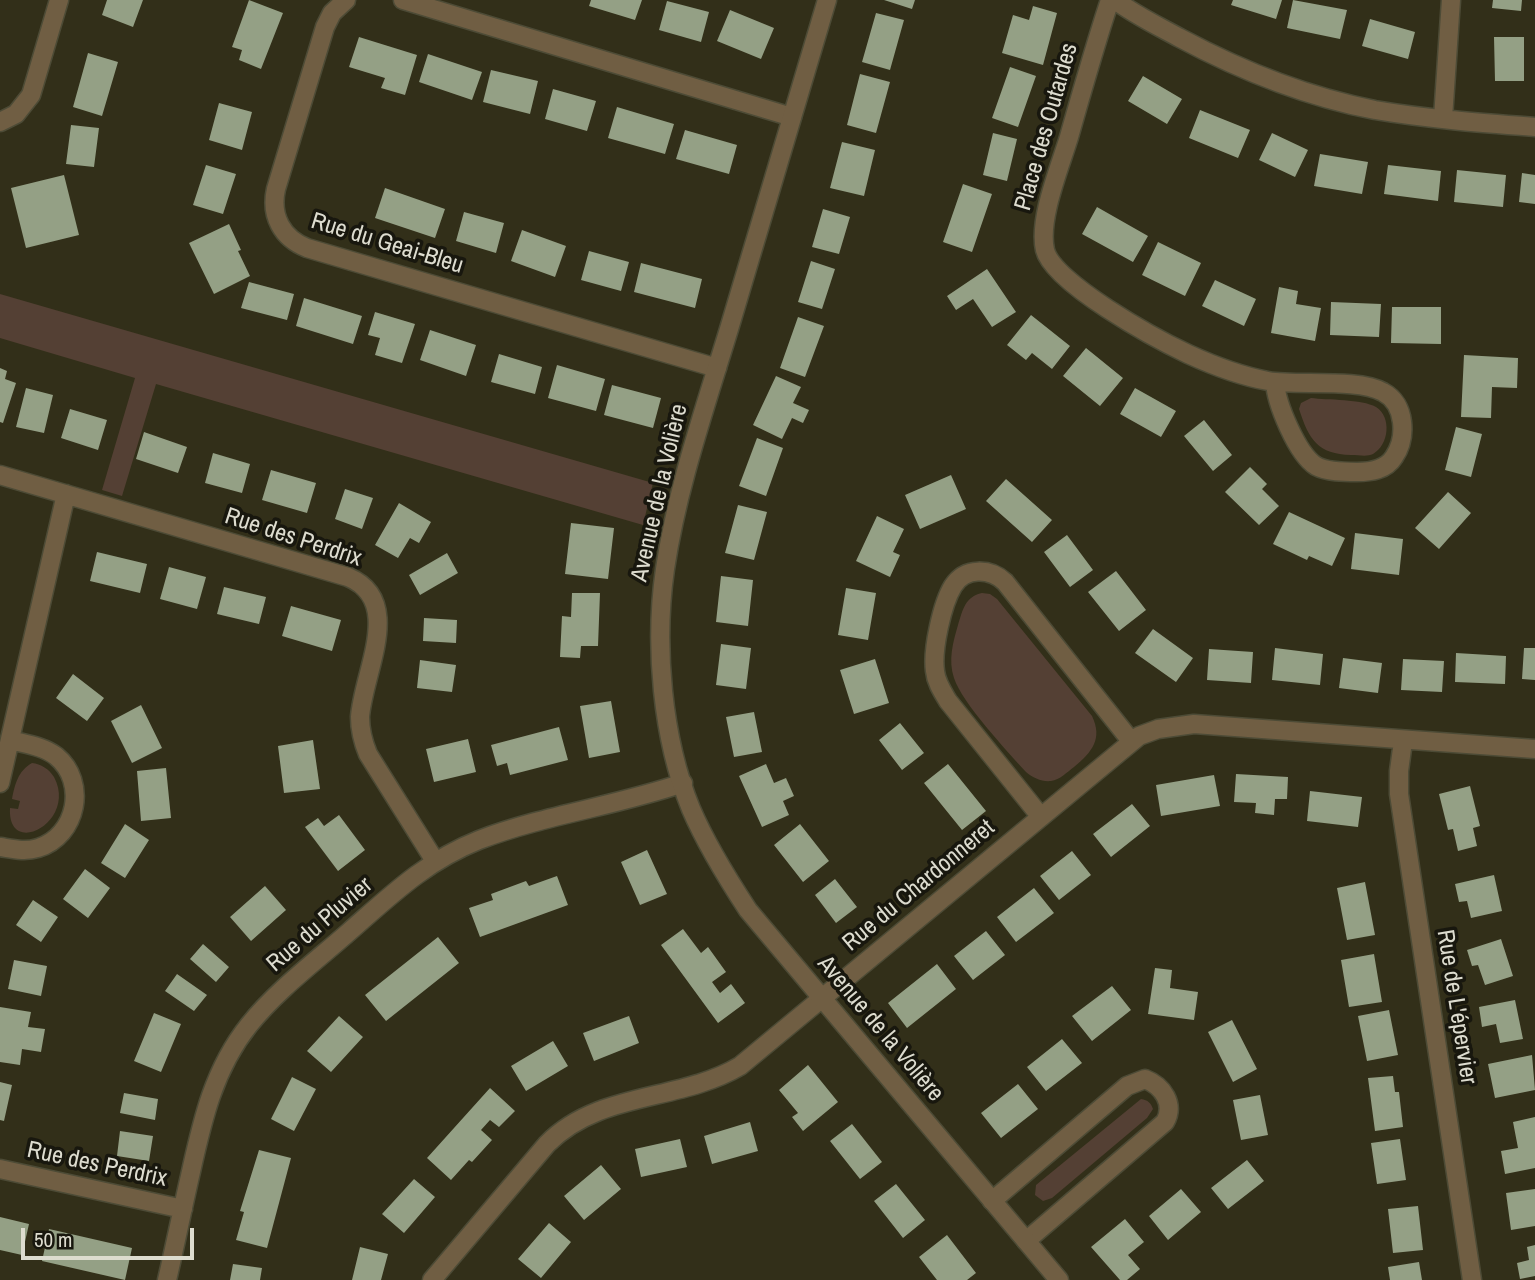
<!DOCTYPE html>
<html>
<head>
<meta charset="utf-8">
<style>
	body { margin:0 }
	#map { position:relative; width:1535px; height:1280px; overflow:hidden; background:#322f19; font-family:"Archivo Narrow",sans-serif }
	canvas { display:block }
	.scale { position:absolute; left:21px; top:1228px; width:173px; height:32px; box-sizing:border-box; border:4px solid #dddccf; border-top:0; padding-left:9px; font-size:21px; line-height:24px; white-space:nowrap; color:#dddccf; -webkit-text-stroke:5px #18170e; paint-order:stroke }
</style>
</head>
<body>
<div id="map">
<canvas width="1535" height="1280"></canvas>
<div class="scale">50 m</div>
</div>
<script>
const c = document.querySelector('canvas').getContext('2d');
c.lineJoin = 'round';
function fillPath(path, color) { c.fillStyle = color; c.fill(path, 'evenodd'); }
function trace(path, color, width, dash) { c.strokeStyle = color; c.lineWidth = width; c.lineCap = dash ? 'butt' : 'round'; c.setLineDash(dash || []); c.stroke(path); }
function write(font, color, halo, rows, align = 'center') {
  c.font = font + ' "Archivo Narrow",sans-serif'; c.lineWidth = 7; c.setLineDash([]); c.textBaseline = 'middle'; c.strokeStyle = halo; c.fillStyle = color; for (const [text, x, y, turn = 0] of rows) {
    c.save(); c.translate(x, y); c.rotate((+turn || 0) * Math.PI / 180); c.textAlign = isNaN(turn) ? turn : align; if (halo) c.strokeText(text, 0, 0); c.fillText(text, 0, 0); c.restore();
  }
}
const green = new Path2D(`
	M0 294 653 483 643 525 156 384 122 496 102 490 135 378 0 338Z
	M1311 398C1327 400 1362 399 1376 407 1392 417 1389 445 1373 454 1367 457 1359 455 1351 455 1318 454 1309 440 1299 409L1301 403Z
	M982 593 990 594 997 599 1092 716C1103 739 1092 752 1074 767 1067 772 1060 780 1051 781 1042 782 1033 778 1026 772 1007 751 962 703 954 678 948 660 953 642 958 625 963 609 965 597 982 593Z
	M32 763C41 764 49 769 54 777 78 822 7 859 10 808L18 809 20 801 12 799C15 784 18 771 32 763Z
	M1141 1099C1148 1100 1151 1103 1153 1109L1147 1118 1052 1198 1043 1201 1035 1195 1036 1185Z`);
const building = new Path2D(`
	M107 0H143L133 27 102 15Z
	M249 0 283 13 261 69 239 60 242 50 232 47Z
	M591 0H642L635 20 589 6Z
	M884 0H915L912 9Z
	M1233 0H1282L1276 19 1231 5Z
	M1293 0 1347 10 1340 39 1287 28Z
	M1493 0H1522L1521 11 1492 8Z
	M667 1 709 12 701 42 659 30Z
	M1033 6 1057 13 1043 65 1002 53 1013 15 1029 20Z
	M730 10 774 28 761 59 717 41Z
	M876 13 904 20 890 70 862 62Z
	M1370 19 1415 32 1408 59 1362 46Z
	M359 37 417 55 405 95 381 88 385 78 349 67Z
	M1494 37H1524V81H1495Z
	M88 53 118 62 102 116 73 107Z
	M428 54 482 72 472 100 419 82Z
	M1010 67 1036 76 1018 127 992 118Z
	M491 70 538 81 530 114 483 102Z
	M860 74 890 82 876 133 847 125Z
	M1143 76 1182 99 1167 124 1128 101Z
	M553 89 596 101 587 131 545 119Z
	M219 103 252 112 242 150 209 140Z
	M617 107 674 124 665 154 608 138Z
	M1200 110 1250 130 1238 158 1189 138Z
	M71 125 99 128 94 167 66 164Z
	M685 130 737 145 729 174 676 159Z
	M993 133 1017 139 1007 181 983 175Z
	M1272 133 1308 150 1295 177 1259 160Z
	M842 142 875 150 864 196 830 188Z
	M1320 154 1368 162 1362 194 1314 186Z
	M206 165 236 174 223 214 193 205Z
	M1388 165 1441 171 1438 201 1384 194Z
	M1457 170 1506 175 1503 207 1454 202Z
	M1522 173 1535 175V204L1519 202Z
	M64 175 79 235 26 248 11 188Z
	M963 184 992 194 972 252 943 242Z
	M385 188 445 209 435 238 375 218Z
	M1097 207 1148 236 1133 262 1082 234Z
	M823 209 850 217 839 254 812 247Z
	M464 212 504 223 496 253 456 241Z
	M229 224 241 250 238 251 250 276 214 294 189 243Z
	M522 230 566 246 555 277 511 261Z
	M1158 242 1201 263 1185 296 1142 275Z
	M589 251 629 262 621 291 581 280Z
	M811 261 835 269 822 309 798 302Z
	M641 263 702 279 695 308 634 292Z
	M987 269 1016 312 992 327 973 299 956 310 947 296Z
	M1215 280 1256 299 1244 326 1202 306Z
	M249 282 294 294 287 320 241 308Z
	M1279 287 1298 291 1296 304 1321 308 1315 341 1271 333Z
	M304 298 362 316 353 344 296 326Z
	M1331 302 1381 304 1379 337 1330 335Z
	M1392 307H1441V344L1391 343Z
	M375 312 415 324 402 363 375 355 380 338 368 335Z
	M1031 315 1070 346 1052 369 1032 353 1026 360 1007 345Z
	M798 317 824 326 805 377 780 368Z
	M430 330 476 345 466 376 420 360Z
	M1086 348 1123 378 1100 406 1063 376Z
	M499 354 542 367 535 394 491 382Z
	M1464 355 1518 358 1517 388 1492 387 1491 418 1461 417Z
	M557 365 605 379 596 411 548 398Z
	M0 368 7 371 5 379 16 383 3 423 0 422Z
	M776 376 801 387 793 403 809 410 803 423 792 418 782 439 753 425Z
	M612 385 661 398 653 428 604 415Z
	M26 388 53 395 44 433 16 427Z
	M1135 388 1176 411 1161 437 1120 414Z
	M70 409 107 420 98 450 61 438Z
	M1204 420 1232 455 1213 471 1184 436Z
	M1456 427 1482 434 1471 477 1445 470Z
	M144 432 187 447 178 473 136 459Z
	M757 438 783 448 766 496 739 486Z
	M213 453 250 464 242 493 205 483Z
	M1250 467 1267 484 1262 489 1279 506 1259 525 1225 492Z
	M271 470 316 483 307 513 262 500Z
	M951 475 966 509 920 529 905 495Z
	M1006 479 1052 520 1032 542 986 501Z
	M345 489 373 498 362 529 335 519Z
	M1448 492 1471 513 1439 549 1415 528Z
	M399 503 431 522 419 543 410 538 398 558 375 545Z
	M738 505 767 512 754 560 725 553Z
	M1289 512 1345 538 1332 566 1309 556 1307 560 1273 544Z
	M877 516 904 529 893 552 900 555 890 577 856 561Z
	M571 523 614 528 608 579 565 574Z
	M1355 533 1403 539 1399 575 1351 569Z
	M1067 535 1093 570 1070 587 1044 552Z
	M97 552 147 564 140 593 90 581Z
	M447 553 458 573 420 595 409 575Z
	M169 567 206 577 197 609 160 599Z
	M1116 571 1146 610 1119 631 1088 592Z
	M721 576 753 580 748 626 716 622Z
	M224 587 266 597 259 624 217 614Z
	M846 588 876 593 868 640 838 635Z
	M572 593H600L598 646H581L580 658 560 657 562 616 571 617Z
	M291 606 341 620 332 651 282 636Z
	M424 618 457 620 456 643 423 641Z
	M1153 629 1193 658 1176 682 1135 653Z
	M721 644 751 648 746 689 716 685Z
	M1275 648 1323 654 1320 685 1272 680Z
	M1524 648H1535V680L1522 679Z
	M1209 649 1253 652 1251 683 1207 680Z
	M1456 653 1506 656 1505 684 1455 682Z
	M1343 658 1382 663 1378 693 1339 688Z
	M875 659 889 703 854 714 840 670Z
	M1403 659 1444 661 1442 692 1401 690Z
	M420 660 456 665 452 692 417 688Z
	M73 674 104 698 87 721 56 698Z
	M611 701 620 752 589 758 580 706Z
	M141 705 162 748 132 763 111 721Z
	M754 712 762 752 734 757 726 717Z
	M900 723 924 753 902 770 879 740Z
	M559 727 568 760 510 775 507 763 497 766 491 745Z
	M468 739 476 772 434 782 426 749Z
	M313 740 320 789 284 793 278 746Z
	M766 764 774 783 786 778 794 796 783 801 789 815 762 827 739 776Z
	M948 764 986 811 962 830 924 783Z
	M166 768 171 818 141 821 137 771Z
	M1236 774 1288 777 1287 799H1275L1274 815 1255 813 1256 803 1234 802Z
	M1214 775 1220 806 1161 816 1156 785Z
	M1470 786 1480 826 1473 828 1477 846 1458 851 1453 829 1448 830 1439 794Z
	M1310 791 1362 797 1358 827 1307 821Z
	M1132 804 1150 826 1111 857 1093 834Z
	M339 815 365 850 338 871 305 827 318 818 324 826Z
	M125 824 149 840 125 878 101 863Z
	M800 824 829 861 803 882 774 845Z
	M647 850 667 894 640 905 621 862Z
	M1072 851 1091 875 1059 900 1040 876Z
	M85 869 110 888 88 918 63 899Z
	M1494 875 1502 911 1471 918 1467 901 1459 902 1455 884Z
	M557 876 568 905 480 937 469 908 493 900 491 894 526 881 529 886Z
	M835 879 857 907 836 923 815 895Z
	M1365 882 1375 935 1347 940 1337 888Z
	M265 886 286 910 251 941 230 917Z
	M1034 888 1054 913 1016 942 997 917Z
	M33 900 58 917 41 942 16 925Z
	M683 929 701 953 708 947 726 972 712 982 720 993 731 984 745 1003 718 1023 661 945Z
	M986 931 1005 955 973 980 954 956Z
	M438 937 459 963 386 1021 365 995Z
	M1501 939 1513 976 1485 985 1478 965 1472 966 1467 950Z
	M203 944 229 967 216 982 190 959Z
	M1374 954 1382 1002 1349 1007 1341 960Z
	M14 960 47 966 41 996 8 989Z
	M937 964 956 989 907 1028 888 1003Z
	M1155 968 1172 970 1170 988 1198 992 1194 1020 1148 1014Z
	M177 974 207 995 194 1011 165 991Z
	M1112 986 1131 1010 1092 1041 1072 1016Z
	M1515 1000 1523 1039 1500 1043 1496 1024 1482 1027 1479 1007Z
	M0 1007 31 1012 28 1027 45 1029 41 1052 22 1049 20 1065 0 1062Z
	M1389 1010 1398 1055 1367 1061 1358 1016Z
	M154 1013 181 1024 161 1072 134 1061Z
	M339 1016 363 1037 331 1072 307 1051Z
	M629 1016 639 1043 594 1061 583 1033Z
	M1232 1020 1257 1069 1233 1082 1208 1032Z
	M1062 1039 1082 1063 1046 1091 1027 1067Z
	M553 1041 568 1066 526 1091 511 1066Z
	M1532 1055 1535 1090 1495 1098 1488 1064Z
	M808 1065 838 1102 803 1131 792 1117 798 1113 779 1090Z
	M1393 1076 1395 1092H1399L1403 1127 1375 1131 1368 1078Z
	M292 1077 316 1089 294 1131 271 1119Z
	M0 1082 12 1085 4 1121 0 1120Z
	M1018 1084 1038 1109 1001 1138 981 1113Z
	M490 1088 515 1111 499 1127 490 1120 481 1130 492 1140 472 1162 469 1160 451 1180 427 1158Z
	M124 1093 158 1099 155 1120 120 1113Z
	M1260 1095 1268 1135 1241 1140 1233 1100Z
	M1535 1117V1168L1505 1174 1501 1151 1518 1148 1513 1122Z
	M750 1122 758 1151 712 1164 704 1136Z
	M852 1124 882 1162 860 1179 830 1141Z
	M120 1131 153 1136 149 1161 117 1156Z
	M680 1139 687 1167 641 1177 635 1149Z
	M1400 1139 1406 1180 1377 1184 1371 1143Z
	M259 1150 291 1158 267 1248 236 1240 244 1212 240 1211Z
	M1247 1160 1264 1181 1228 1209 1211 1188Z
	M601 1165 621 1189 584 1220 564 1196Z
	M414 1179 435 1197 404 1233 382 1214Z
	M896 1184 925 1220 903 1238 874 1201Z
	M1181 1189 1201 1212 1168 1240 1149 1216Z
	M1535 1189V1226L1511 1230 1506 1193Z
	M1418 1206 1423 1250 1393 1253 1388 1209Z
	M0 1217 29 1224 22 1255 0 1250Z
	M1125 1219 1144 1242 1128 1255 1140 1269 1127 1280H1120L1091 1247Z
	M549 1223 571 1242 541 1278 518 1259Z
	M49 1229 132 1248 125 1280 42 1261Z
	M947 1235 976 1273 967 1280H937L919 1257Z
	M1535 1245V1276L1520 1279 1517 1263 1529 1260 1527 1247Z
	M360 1247 388 1254 381 1280H352Z
	M1419 1262 1422 1280H1390L1388 1267Z
	M233 1264 262 1268 260 1280H230Z`);
const minor = new Path2D(`
	M346 0 332 13 325 27 276 189C270 216 282 238 307 248L717 368
	M403 0 792 117
	M1110 0C1095 45 1082 91 1069 137 1060 167 1038 219 1045 250 1053 283 1156 339 1188 354 1212 365 1241 376 1268 381 1297 386 1358 378 1383 392 1406 404 1407 438 1394 457 1386 470 1371 472 1357 472 1344 472 1327 472 1316 466 1297 454 1276 403 1275 382
	M1115 0C1135 15 1158 26 1180 38 1240 70 1308 97 1375 110 1428 119 1482 123 1535 127
	M1443 118 1451 0
	M0 122 16 114 31 95 59 0
	M0 475 348 577C405 601 363 672 360 717 360 730 363 742 368 754L435 861
	M1403 741 1399 771V794L1472 1280
	M0 783 66 494
	M1041 817 948 701C942 691 936 682 935 671 932 650 942 604 953 586 965 567 990 568 1005 582L1131 741
	M0 847C13 849 25 852 38 848 77 836 88 782 56 756 43 746 25 744 10 740
	M0 1169 183 1209
	M992 1201 1127 1086 1145 1079C1163 1086 1175 1104 1165 1122L1026 1241
	M167 1280C175 1246 182 1211 190 1176 202 1122 213 1070 249 1025 277 990 316 961 350 931 391 895 426 861 479 840 544 815 616 806 683 783
	M432 1280 547 1144C599 1091 679 1102 740 1066L1139 736 1158 729 1194 724 1535 749`);
const tertiary = new Path2D(`
	M827 0C794 110 762 220 729 329 705 408 677 488 665 569 654 645 662 738 691 809 706 844 727 878 748 910L1059 1280`);
const streetNames = [
	["Place des Outardes",1047,127,-74],
	["Rue du Geai-Bleu",387,244,17],
	["Avenue de la Volière",660,493,-77],
	["Rue des Perdrix",293,538,18],
	["Rue du Chardonneret",919,886,-40],
	["Rue du Pluvier",320,925,-41],
	["Rue de L'épervier",1456,1007,81],
	["Avenue de la Volière",880,1029,50],
	["Rue des Perdrix",97,1165,12]
];
fillPath(green, '#544034');
fillPath(building, '#94a085');
trace(minor, '#4d4b36', 21);
trace(tertiary, '#4d4b36', 21);
trace(minor, '#705e43', 18);
trace(tertiary, '#705e43', 18);
write('24px', '#dddccf', '#18170e', streetNames);
</script>
</body>
</html>
